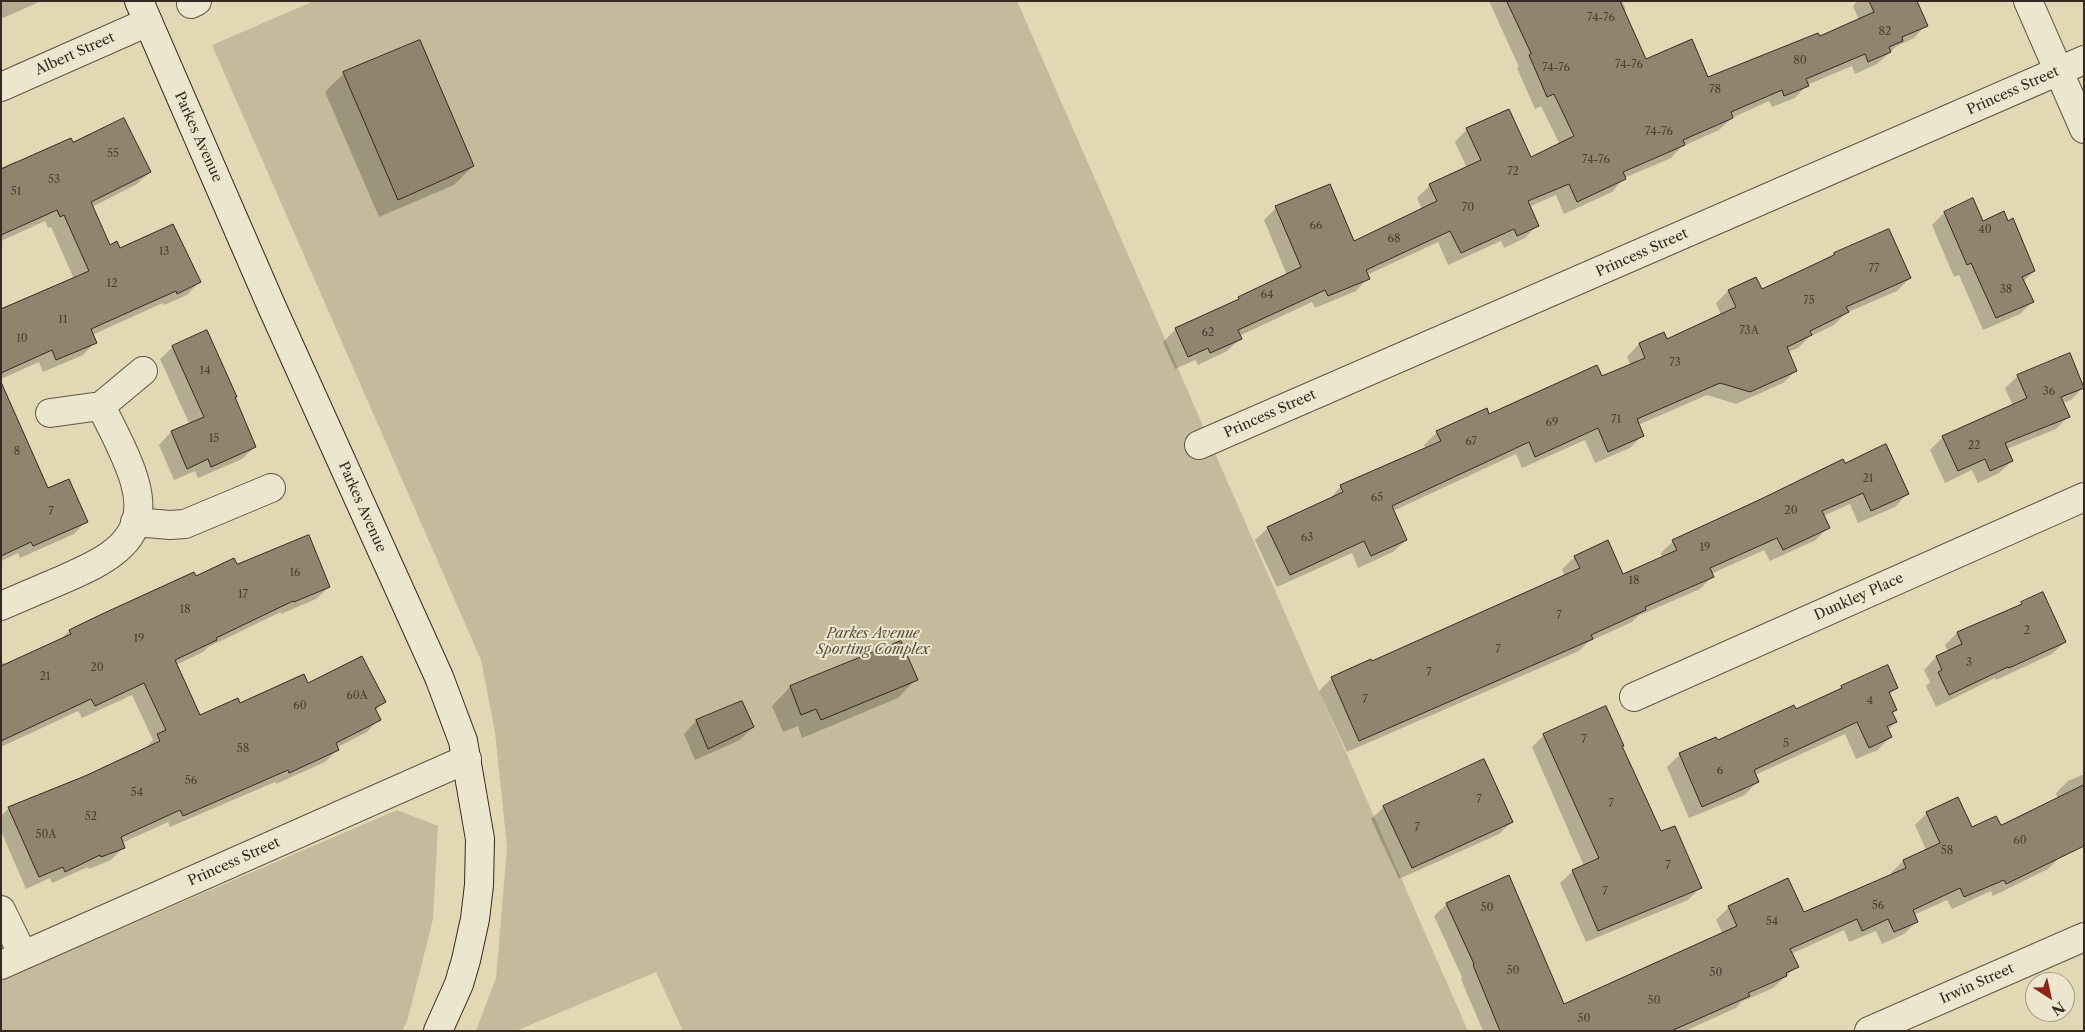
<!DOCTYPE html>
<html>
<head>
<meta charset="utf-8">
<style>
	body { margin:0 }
	#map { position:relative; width:2085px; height:1032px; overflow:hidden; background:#e2d8b4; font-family:"Libre Caslon Text",serif }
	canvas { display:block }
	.frame { position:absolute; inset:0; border:2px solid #382822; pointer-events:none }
	.north { position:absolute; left:2025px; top:972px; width:50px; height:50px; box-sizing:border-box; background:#ece6ce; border:1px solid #a49a89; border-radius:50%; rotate:145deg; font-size:14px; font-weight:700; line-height:20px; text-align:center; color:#382822 }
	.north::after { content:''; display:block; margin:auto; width:18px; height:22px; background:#8f2418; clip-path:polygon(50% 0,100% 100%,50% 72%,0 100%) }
</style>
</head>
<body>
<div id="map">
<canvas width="2085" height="1032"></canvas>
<div class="frame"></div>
<div class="north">N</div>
</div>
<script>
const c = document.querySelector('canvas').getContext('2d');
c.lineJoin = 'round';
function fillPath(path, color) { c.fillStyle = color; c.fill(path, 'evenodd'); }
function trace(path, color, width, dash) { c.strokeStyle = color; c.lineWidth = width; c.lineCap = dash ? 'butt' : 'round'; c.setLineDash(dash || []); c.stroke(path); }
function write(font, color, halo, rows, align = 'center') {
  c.font = font + ' "Libre Caslon Text",serif'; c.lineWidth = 4; c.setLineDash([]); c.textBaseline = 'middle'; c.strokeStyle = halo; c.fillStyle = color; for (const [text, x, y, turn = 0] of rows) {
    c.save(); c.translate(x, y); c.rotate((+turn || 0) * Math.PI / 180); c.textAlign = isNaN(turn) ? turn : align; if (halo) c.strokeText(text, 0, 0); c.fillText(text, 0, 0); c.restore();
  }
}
const green = new Path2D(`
	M314 1H1017L1468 1031H683L656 972 516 1031H476L496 978 507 847 495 732 481 660 212 45Z
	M397 810 438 826 433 919 407 1022 402 1031H1V980Z`);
const shadow = new Path2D(`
	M1 1H41L1 19Z
	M1489 1H1622L1626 10 1624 12 1646 61 1707 78 1819 38 1859 20 1853 6 1857 1H1916L1926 25 1914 38 1897 46 1877 64 1855 74 1852 66 1807 85 1795 98 1772 107 1769 101 1732 118 1719 130 1681 147 1671 158 1624 178 1612 192 1564 214 1556 195 1529 207 1537 225 1525 238 1504 248 1501 241 1448 265 1438 242 1367 275 1368 278 1356 291 1315 308 1312 302 1239 336 1240 339 1227 351 1198 365 1195 360 1175 369 1163 342 1176 329 1235 302 1239 298 1287 275 1264 220 1276 208 1353 242 1422 209 1417 198 1430 185 1467 168 1455 142 1467 129 1530 158 1560 145 1541 106 1535 109 1517 68 1519 67Z
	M344 73 473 166 454 185 379 217 325 92Z
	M73 144 150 172 137 184 92 207 109 246 199 282 187 295 164 305 163 303 92 335 95 342 83 355 43 372 39 362 1 379V308L74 279 51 227 48 228 45 221 1 241V168L16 161 17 163Z
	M1944 213 1983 222 2034 271 2023 282 2032 302 2020 314 1983 330 1959 275 1954 277 1932 225Z
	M1834 254 1910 278 1897 291 1846 313 1834 325 1809 337 1798 348 1788 352 1796 371 1783 383 1736 404 1707 395 1638 425 1642 436 1630 448 1595 463 1585 440 1522 468 1516 454 1393 511 1406 540 1393 552 1358 568 1352 553 1277 587 1255 540 1268 528 1329 500 1341 486 1426 449 1424 445 1437 432 1601 378 1631 366 1627 357 1639 344 1663 333 1667 340 1721 315 1716 303 1728 291H1761L1830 258Z
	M173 347 236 396 234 398 255 447 242 459 198 478 195 471 174 480 159 445 171 432 190 425 160 359Z
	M2018 376 2083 387 2071 400 2062 403 2068 417 2056 429 2007 449 2012 461 1999 473 1978 483 1972 470 1945 483 1930 450 1943 437 2013 406 2005 388Z
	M1 425 47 490 86 521 74 534 20 558 18 553 1 561Z
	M1844 464 1907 494 1895 507 1858 523 1850 504 1823 516 1828 527 1816 540 1770 561 1764 550 1711 574 1713 576 1700 589 1638 616 1632 622 1588 642 1579 651 1347 752 1319 691 1332 678 1371 661 1372 663 1565 576 1562 569 1575 557 1623 575 1662 558 1661 553 1673 541Z
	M236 566 329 587 316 599 281 614V612L208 647 203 652 176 665 199 716 308 685 384 702 375 711 379 719 367 732 336 748 337 750 325 762 276 784 275 782 170 827 168 822 122 843 124 847 111 860 89 869 88 867 52 883 50 878 26 889 1 831V816L9 808 85 777 146 748 153 740 132 695 82 718 78 711 1 747V664L4 662 5 665 60 640 69 631 143 596Z
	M2022 604 2065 642 2052 654 1996 680 1995 678 1936 707 1926 686 1930 682 1924 670 1936 657 1948 652 1945 645 1957 633 2018 607Z
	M900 643 916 679 898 698 802 738 798 726 783 732 772 706 790 687Z
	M1842 687 1897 688 1889 695 1896 710 1892 714 1896 722 1888 730 1890 737 1878 750 1856 759 1845 734 1755 775 1757 782 1745 795 1689 818 1667 767 1680 754 1717 742 1795 711 1837 691Z
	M742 703 753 727 740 740 695 760 684 734 696 721Z
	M1544 735 1621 747 1660 833 1700 888 1688 900 1586 942 1560 883 1573 871 1584 866 1532 747Z
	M2084 774V842L2060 857 2048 869 1993 896 1991 891 1952 909 1947 900 1914 915 1917 921 1904 934 1882 944 1876 931 1849 942 1844 930 1791 954 1797 966 1773 988 1741 1002 1736 1008 1685 1031H1483L1461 979 1462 977 1434 916 1447 904 1564 1006 1723 934 1716 920 1729 907 1804 914 1892 876 1891 873 1903 861 1926 850 1915 825 1927 813 1971 829 2000 826 2058 799 2056 793 2068 781ZM1904 865H1906L1908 874Z
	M1384 807 1512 822 1499 834 1399 879 1371 819Z`);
const building = new Path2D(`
	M1507 1H1620L1646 59 1692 39 1708 77 1818 33 1820 36 1874 12 1869 1H1917L1928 26 1902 37 1903 41 1889 47 1891 52 1868 62 1865 54 1806 79 1809 86 1784 96 1782 90 1731 112 1733 118 1683 140 1685 145 1623 172 1626 179 1577 202 1569 184 1528 201 1539 226 1517 236 1514 229 1461 253 1450 231 1366 270 1370 279 1328 296 1325 290 1238 330 1242 339 1210 353 1208 348 1188 357 1175 328 1239 299 1238 297 1301 267 1275 206 1330 184 1354 241 1437 201 1429 184 1481 160 1466 128 1509 109 1531 157 1574 136 1554 94 1547 97 1529 55 1531 54Z
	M420 40 474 166 398 200 343 72Z
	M124 118 151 172 91 202 110 245 117 241 120 248 173 224 201 282 177 294 176 291 91 329 97 343 56 360 52 350 1 373V309L89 271 64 215 60 217 57 210 1 235V169L71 138 73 142Z
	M1973 198 1983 221 2004 211 2008 221 2013 218 2035 271 2022 277 2034 302 1996 318 1971 263 1967 265 1944 212Z
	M1889 229 1911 278 1846 307 1849 312 1810 331 1812 335 1787 347 1797 371 1750 392 1720 383 1637 419 1644 436 1608 452 1598 428 1535 457 1529 442 1392 506 1407 540 1371 556 1364 541 1290 575 1267 527 1343 492 1340 485 1441 441 1436 431 1487 408 1489 414 1597 365 1602 376 1645 358 1639 343 1664 332 1667 339 1736 307 1728 290 1756 277 1762 289 1834 255V253Z
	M207 330 237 397H235L256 447 211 467 208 459 187 469 171 431 204 417 172 346Z
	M2070 353 2084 388 2061 397 2070 417 2005 443 2013 461 1990 471 1985 459 1958 471 1942 436 2027 398 2017 375Z
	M1 382 48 488 69 479 88 522 33 546 31 542 1 556Z
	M1886 444 1909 494 1871 511 1863 493 1822 511 1830 528 1783 550 1777 538 1710 568 1714 577 1645 607 1646 610 1591 635 1593 639 1359 741 1331 677 1371 659 1372 661 1580 568 1574 556 1608 540 1623 574 1677 550 1672 540 1759 500 1843 459 1845 463Z
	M309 535 330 587 294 602 293 601 216 638 217 640 175 660 200 715 238 698 240 703 304 674 308 683 362 656 386 702 375 708 381 720 336 743 339 750 289 773 288 770 183 816 180 810 121 837 125 848 101 857 100 855 65 872 63 867 39 877 8 807 85 776 160 741 157 734 166 730 144 683 95 706 91 699 1 741V666L71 634 69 630 102 614 194 572 196 576 234 558 237 564Z
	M2043 592 2066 642 2009 668 2008 667 1949 695 1938 672 1942 670 1936 656 1962 644 1957 632 2022 604 2021 602Z
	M901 641 918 680 821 720 816 709 801 715 790 686Z
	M1888 665 1898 688 1889 692 1897 710 1892 712 1897 722 1887 726 1892 737 1869 748 1857 722 1754 770 1759 782 1702 807 1679 753 1716 737 1718 740 1794 705 1796 709 1842 688 1841 686Z
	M742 701 754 727 708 749 696 720Z
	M1606 706 1624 746H1622L1661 831 1675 826 1702 888 1598 931 1572 870 1599 858 1543 734Z
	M1484 759 1513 822 1412 868 1383 806Z
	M2084 785V846L2006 884 2004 880 1964 897 1960 888 1913 910 1918 922 1894 932 1888 919 1862 931 1857 919 1790 949 1799 967 1786 973 1787 976 1748 993 1750 996 1671 1031H1500L1473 965 1474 964 1446 903 1509 875 1564 1004 1737 926 1728 906 1788 878 1804 912 1906 868 1903 860 1940 843 1926 812 1958 797 1972 827 1996 816 2001 825Z`);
const street = new Path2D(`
	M2028 1 2084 129
	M191 4 197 1
	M1 87 148 22
	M50 413 101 406 143 371
	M1199 445 2084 60
	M135 522 170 525 185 524 271 488
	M1 606C22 597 43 588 64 579 107 560 151 540 135 483 128 457 113 431 101 406
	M1634 697 2084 497
	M1 910 23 955
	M1 965 467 759
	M1869 1031 2084 937`);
const secondary = new Path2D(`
	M139 1 271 305 439 677 463 741 480 839 479 885 475 919 466 960 459 984 438 1031`);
const numberNames = [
	["74-76",1601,18],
	["82",1885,32],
	["80",1800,61],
	["74-76",1629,65],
	["74-76",1556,68],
	["78",1715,90],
	["74-76",1659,132],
	["55",113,154],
	["74-76",1596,160],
	["72",1513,172],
	["53",54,180],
	["51",16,192],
	["70",1468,208],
	["66",1316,226],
	["40",1985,230],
	["68",1394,239],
	["13",164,252],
	["77",1874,269],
	["12",112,284],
	["38",2006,290],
	["64",1267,295],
	["75",1809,301],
	["11",63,320],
	["73A",1749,331],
	["62",1208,333],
	["10",22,339],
	["73",1675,363],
	["14",205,371],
	["36",2049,392],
	["71",1616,420],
	["69",1552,423],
	["15",214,439],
	["67",1471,442],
	["22",1974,446],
	["8",17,452],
	["21",1868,479],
	["65",1377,498],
	["20",1791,511],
	["7",51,512],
	["63",1307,538],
	["19",1705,548],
	["16",295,573],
	["18",1634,581],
	["17",243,595],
	["18",185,610],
	["7",1559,616],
	["2",2027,631],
	["19",139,639],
	["7",1498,650],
	["3",1969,663],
	["20",97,668],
	["7",1429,673],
	["21",45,677],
	["60A",357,696],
	["7",1365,700],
	["4",1870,701],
	["60",300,706],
	["7",1584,740],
	["5",1786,744],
	["58",243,749],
	["6",1720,771],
	["56",191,781],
	["54",137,793],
	["7",1479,800],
	["7",1611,804],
	["52",91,817],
	["7",1417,828],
	["50A",46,835],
	["60",2020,841],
	["58",1947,851],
	["7",1668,866],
	["7",1605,892],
	["56",1878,906],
	["50",1487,908],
	["54",1772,922],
	["50",1513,971],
	["50",1716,973],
	["50",1654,1001],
	["50",1584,1019]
];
const streetNames = [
	["Albert Street",75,54,-24],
	["Princess Street",2013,91,-24],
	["Parkes Avenue",198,137,66],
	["Princess Street",1642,253,-24],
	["Princess Street",1270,414,-24],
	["Parkes Avenue",362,507,66],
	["Dunkley Place",1859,597,-24],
	["Princess Street",234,862,-24],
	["Irwin Street",1977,984,-24]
];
const parkNames = [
	["Parkes Avenue",873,634],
	["Sporting Complex",873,650]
];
fillPath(green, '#c5ba9b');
fillPath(shadow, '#0003');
fillPath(building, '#90846e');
trace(building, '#382822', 1);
trace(street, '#625446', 30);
trace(secondary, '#382822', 30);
trace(street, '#ece6ce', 28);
trace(secondary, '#ece6ce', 28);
write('11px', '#4e3f35', null, numberNames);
write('14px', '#382822', '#ece6ce', streetNames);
write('italic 14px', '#5b4c40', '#ece6ce', parkNames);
</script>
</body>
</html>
